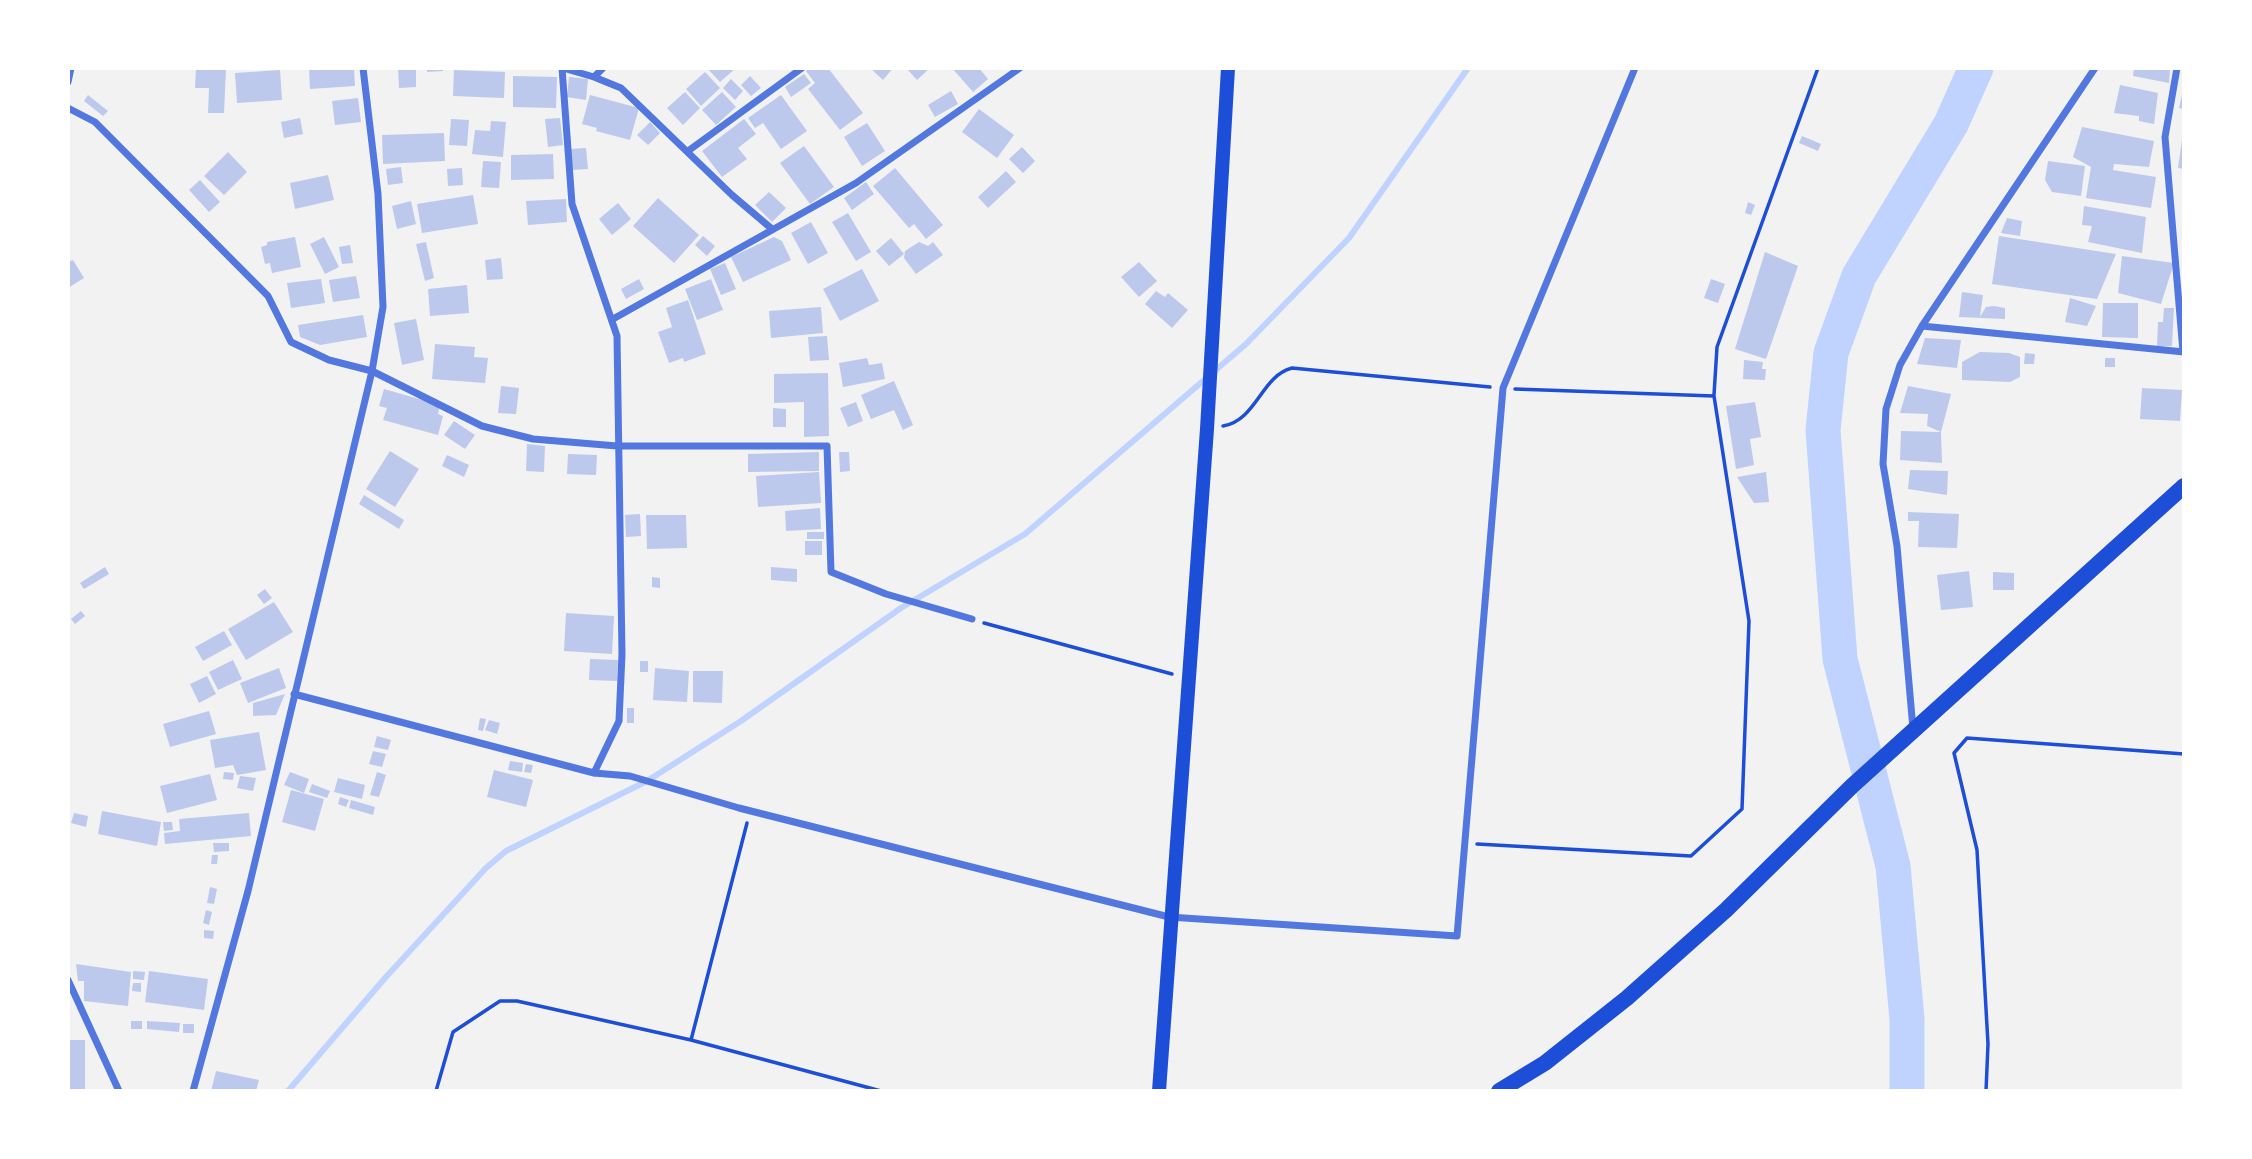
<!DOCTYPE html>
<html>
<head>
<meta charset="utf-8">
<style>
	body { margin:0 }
	#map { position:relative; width:2252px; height:1159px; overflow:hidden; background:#f2f2f2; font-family:"Fira Sans",sans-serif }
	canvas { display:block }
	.frame { position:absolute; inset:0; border:70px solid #fff; pointer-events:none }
</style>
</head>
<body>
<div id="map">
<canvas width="2252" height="1159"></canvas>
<div class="frame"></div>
</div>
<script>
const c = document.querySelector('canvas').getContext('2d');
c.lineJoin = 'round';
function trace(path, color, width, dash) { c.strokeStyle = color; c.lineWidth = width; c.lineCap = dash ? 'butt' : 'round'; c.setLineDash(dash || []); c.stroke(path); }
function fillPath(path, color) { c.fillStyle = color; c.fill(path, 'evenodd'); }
const stream = new Path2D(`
	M288 1091 385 978 486 868 506 851 647 781 741 721 901 608 1025 534 1246 344 1349 238 1468 68`);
const river = new Path2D(`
	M1907 1091V1019L1893 866 1840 659 1823 430 1831 353 1859 276 1951 124 1976 68`);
const building = new Path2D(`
	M196 68 226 69 224 113H208L209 88H195Z
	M309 68H354L355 86 310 89Z
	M398 68H416V87L399 88Z
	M427 68H443V71L427 72Z
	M707 68H736L720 82Z
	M810 68H828L863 113 840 130 808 89 815 83 806 71Z
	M870 68H893L883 80Z
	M906 68H930L917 80Z
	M952 68H979L988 79 973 92Z
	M2134 68H2170L2169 83 2133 76Z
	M280 70 282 100 237 103 235 73Z
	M454 70 505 72 504 98 453 96Z
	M705 72 720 88 701 106 686 89Z
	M804 74 811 83 791 97 785 87Z
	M513 76 557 77 556 108 513 107Z
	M750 76 761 88 751 96 741 85Z
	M569 77 588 79 586 100 567 97Z
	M731 79 743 91 735 100 723 88Z
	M2120 85 2158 93 2154 124 2139 121V116L2114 113Z
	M951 91 958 104 935 117 928 105Z
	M2183 91H2184V109L2179 108Z
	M685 92 700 108 683 125 667 108Z
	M722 92 736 107 716 125 702 110Z
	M88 95 108 111 103 116 84 101Z
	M590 95 639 108 630 140 596 131 597 128 582 124Z
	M781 95 807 131 781 149 763 123 755 128 748 118Z
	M358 98 361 122 335 125 332 101Z
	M979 109 1014 135 997 158 962 132Z
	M300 118 303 134 284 138 281 122Z
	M560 118 563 145 548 147 545 119Z
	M451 119 469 120 467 146 449 145Z
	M744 119 756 134 738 148 747 159 722 177 702 151Z
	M491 121 506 122 503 157 472 154 475 130 490 131Z
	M650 122 660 133 648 145 637 135Z
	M867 123 885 151 862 166 844 137Z
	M2082 127 2154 141 2149 167 2114 164 2113 170 2156 177 2151 208 2086 198 2091 167 2073 157Z
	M444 133 445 161 383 164 382 135Z
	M1802 136 1821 144 1818 151 1799 143Z
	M2182 140H2184V169L2178 168Z
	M804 146 834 187 810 204 780 163Z
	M1022 147 1035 161 1023 173 1009 159Z
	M586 148 588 169 572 170 570 149Z
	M228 152 247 172 224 195 204 176Z
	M553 154 554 179 511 180V155Z
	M483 161 501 162 499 188 481 187Z
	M2048 161 2085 166 2081 196 2052 192 2045 180Z
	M401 167 403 183 388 185 386 169Z
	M462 168 463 185 448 186 447 169Z
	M895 168 943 225 926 239 914 224 909 228 873 186Z
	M1006 171 1016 182 988 208 978 197Z
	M328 175 334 200 295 209 290 183Z
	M200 180 220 202 209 212 189 190Z
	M866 182 874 194 852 210 844 198Z
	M769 192 786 208 772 222 755 205Z
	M473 195 478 224 422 233 417 204Z
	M658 198 699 235 674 263 633 226Z
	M566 199 567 222 528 225 526 201Z
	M411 201 416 224 397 229 392 206Z
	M1748 202 1755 205 1751 215 1745 213Z
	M618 203 631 219 612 235 599 219Z
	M2084 206 2146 217 2142 253 2088 242 2092 226 2082 225Z
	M848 213 871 252 856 261 832 222Z
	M2007 218 2022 221 2020 236 2001 233Z
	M811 222 828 253 808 264 791 233Z
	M703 236 715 246 707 256 695 245Z
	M1999 236 2116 254 2097 299 1992 284Z
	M295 237 301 267 272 273 270 263 265 264 261 247 267 245V242Z
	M324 237 339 267 325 274 310 244Z
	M774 237 782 241 791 260 743 282 731 257Z
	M891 238 904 254 889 266 876 251Z
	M426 242 434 278 425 281 416 244Z
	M919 242 928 246 933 242 943 255 916 274 904 258 905 251Z
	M350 245 353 263 342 264 339 247Z
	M1765 252 1798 266 1766 359 1735 349Z
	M2122 256 2174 263 2161 304 2118 293Z
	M501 258 503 279 487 280 485 260Z
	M73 260 84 278 68 288V262Z
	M1139 262 1157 281 1139 297 1121 277Z
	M725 263 736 289 721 295 710 269Z
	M862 269 879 301 840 321 823 289Z
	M356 276 360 298 333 302 329 280Z
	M321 279 325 303 291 308 287 283Z
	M639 279 644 289 626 299 621 289Z
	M711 279 723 310 697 320 685 289Z
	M1711 279 1725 284 1718 303 1704 298Z
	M467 285 469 313 430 316 428 289Z
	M1156 291 1165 297 1168 293 1188 310 1172 328 1145 304Z
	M1962 292 1983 295 1980 317 1986 307 1994 306 2005 308V319L1959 317Z
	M2070 298 2096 306 2087 326 2065 322Z
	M688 300 706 354 684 362 683 358 669 363 658 332 672 327 666 308Z
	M2103 303H2138V338L2102 337Z
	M821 307 823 333 771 338 769 311Z
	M2164 308H2174L2172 346H2157L2158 322H2163Z
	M363 315 367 337 320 345 300 337 298 325Z
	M416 319 424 360 402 365 394 323Z
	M827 336 829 360 810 361 808 337Z
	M1925 338 1961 340 1957 368 1917 364Z
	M435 344 475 347 474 357 488 358 485 383 432 379Z
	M1980 352 2009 353 2020 357V377L2010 382 1962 380V362Z
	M2025 353 2035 354 2034 364H2024Z
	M867 358 869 365 882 363 885 379 843 387 839 363Z
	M2105 358H2115V367H2105Z
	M1744 360 1763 362 1762 369H1766L1765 380 1743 379Z
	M828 373 829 436 804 437V402L774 403V374Z
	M894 381 913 425 903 430 894 410 871 419 861 395Z
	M501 386 519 388 516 414 498 413Z
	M1908 386 1951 394 1941 432 1927 426 1928 414 1900 413Z
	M2142 388 2182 390 2180 421 2140 419Z
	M384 389 440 405 438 414 443 416 438 435 383 420 387 408 379 406Z
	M856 402 863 421 848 427 840 408Z
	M1755 402 1761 437 1750 439 1754 465 1736 469 1726 406Z
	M773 408 786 409V427H773Z
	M454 421 475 435 465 449 444 435Z
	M1901 431 1941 432 1942 463 1900 460Z
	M527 444 545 446 544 472 526 471Z
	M390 451 419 469 395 507 366 489Z
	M819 452V471L748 472V454Z
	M839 452H849L850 471 840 472Z
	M568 454 597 455 596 475 567 474Z
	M447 455 469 465 464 477 442 466Z
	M1910 470 1948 471 1947 495 1908 489Z
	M819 472 821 503 758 507 756 476Z
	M1766 472 1769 502 1754 503 1737 477Z
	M364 495 404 520 399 529 359 504Z
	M820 508 821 529 786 531 785 511Z
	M1908 512 1959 514 1957 548 1918 547 1919 521H1908Z
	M640 514 641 536 626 537 625 515Z
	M646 515H686L687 548 647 549Z
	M807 532H824V539H807Z
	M805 541H822V555H805Z
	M105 567 109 574 84 589 80 583Z
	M771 567 797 569V582L771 580Z
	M1969 571 1973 607 1941 610 1937 575Z
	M1993 572 2014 573V590H1993Z
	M652 577 660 578V588L652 587Z
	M265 589 272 598 264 604 257 595Z
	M274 602 293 632 246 660 228 629Z
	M81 611 85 616 75 624 71 619Z
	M566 613 614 616 612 654 564 651Z
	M224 631 232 645 203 661 195 647Z
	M590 659 618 660 617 681 589 680Z
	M233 660 242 679 218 690 209 672Z
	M640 661H648V672H640Z
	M279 668 286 688 248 703 240 683Z
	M655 668 689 671 687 702 653 700Z
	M693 671H723L722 703 693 702Z
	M207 676 216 694 199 703 190 684Z
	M285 694 276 715 253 716V703Z
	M627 708H634V723H627Z
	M209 711 216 734 170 747 163 724Z
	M480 718 486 719 483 731 478 730Z
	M489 720 500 723 497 734 485 730Z
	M259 732 266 770 237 775 233 765 215 768 210 740Z
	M377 736 391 740 388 750 374 747Z
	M373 751 386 754 382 767 369 764Z
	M510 761 523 763 522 772 508 770Z
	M526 764 533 765 531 773 524 772Z
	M494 770 533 780 526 807 487 797Z
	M224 772 234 773 233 780 223 779Z
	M290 772 309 779 304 793 284 785Z
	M377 772 386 775 379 797 370 795Z
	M210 774 217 800 167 813 160 786Z
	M240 776 256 778 253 791 237 788Z
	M338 778 365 785 362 799 334 792Z
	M312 784 330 791 327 798 309 792Z
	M291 790 324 799 315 831 282 822Z
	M340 797 349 800 346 807 338 804Z
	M351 800 375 807 373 815 349 808Z
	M102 811 161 822 157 846 98 834Z
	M74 813 88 816 86 827 71 823Z
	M249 813 251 836 165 844 164 833 180 831 179 819Z
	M163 822H172L173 830 164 831Z
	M213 843H229V851L214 852Z
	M212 855H218L217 864H211Z
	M210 887 217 889 214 904 207 903Z
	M206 910 212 912 209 925 203 923Z
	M204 930 214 931 213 939 204 938Z
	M76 964 131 972 128 1006 84 1001V981H78Z
	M133 971 145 972 144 980 133 979Z
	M149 971 208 979 204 1010 145 1002Z
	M133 983H141V992L132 991Z
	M131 1021H142V1029H131Z
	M147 1021 180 1023 179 1032 147 1029Z
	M183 1024H194V1033H183Z
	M68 1040H85V1089H68Z
	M216 1071 259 1080 256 1091H211Z`);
const path = new Path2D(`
	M1714 395 1717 347 1818 68
	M1223 426C1257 420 1261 376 1292 368L1490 387
	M984 623 1172 674
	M1477 844 1691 856 1742 809 1749 621 1714 396 1515 389
	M691 1040 747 823
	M436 1091 453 1032 500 1001H517L691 1040 881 1091
	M1986 1091 1988 1044 1977 850 1954 753 1967 738 2184 754`);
const minor = new Path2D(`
	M562 68 572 204 617 336 622 654 619 721 594 773
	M563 68 594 77
	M603 68 594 77 621 88 732 195 772 229
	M2177 68 2165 137 2183 352
	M68 82 71 68
	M68 108 95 122 268 296 291 342 329 360 372 371 482 426 533 439 617 446H827L831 572 886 594 972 619
	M688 151 802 68
	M613 319 856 183 1020 68
	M1922 326 2184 352
	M294 694 594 773 630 776 739 808 1169 917 1457 936 1503 388 1635 68
	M1913 729 1897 546 1883 464 1886 409 1900 365 1922 326 2095 68
	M68 980 119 1091
	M193 1091 248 891 372 371 383 307 378 194 363 68`);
const primary = new Path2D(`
	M1159 1091 1207 429 1228 68`);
const trunk = new Path2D(`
	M1499 1091 1545 1063 1627 998 1726 910 1852 786 2184 486`);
trace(stream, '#bfd3fe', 6);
trace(river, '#bfd3fe', 35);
fillPath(building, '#bdc9ec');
trace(path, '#1d4ed8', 3.5);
trace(minor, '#5277de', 7);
trace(primary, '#1d4ed8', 14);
trace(trunk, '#1d4ed8', 16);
</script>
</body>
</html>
